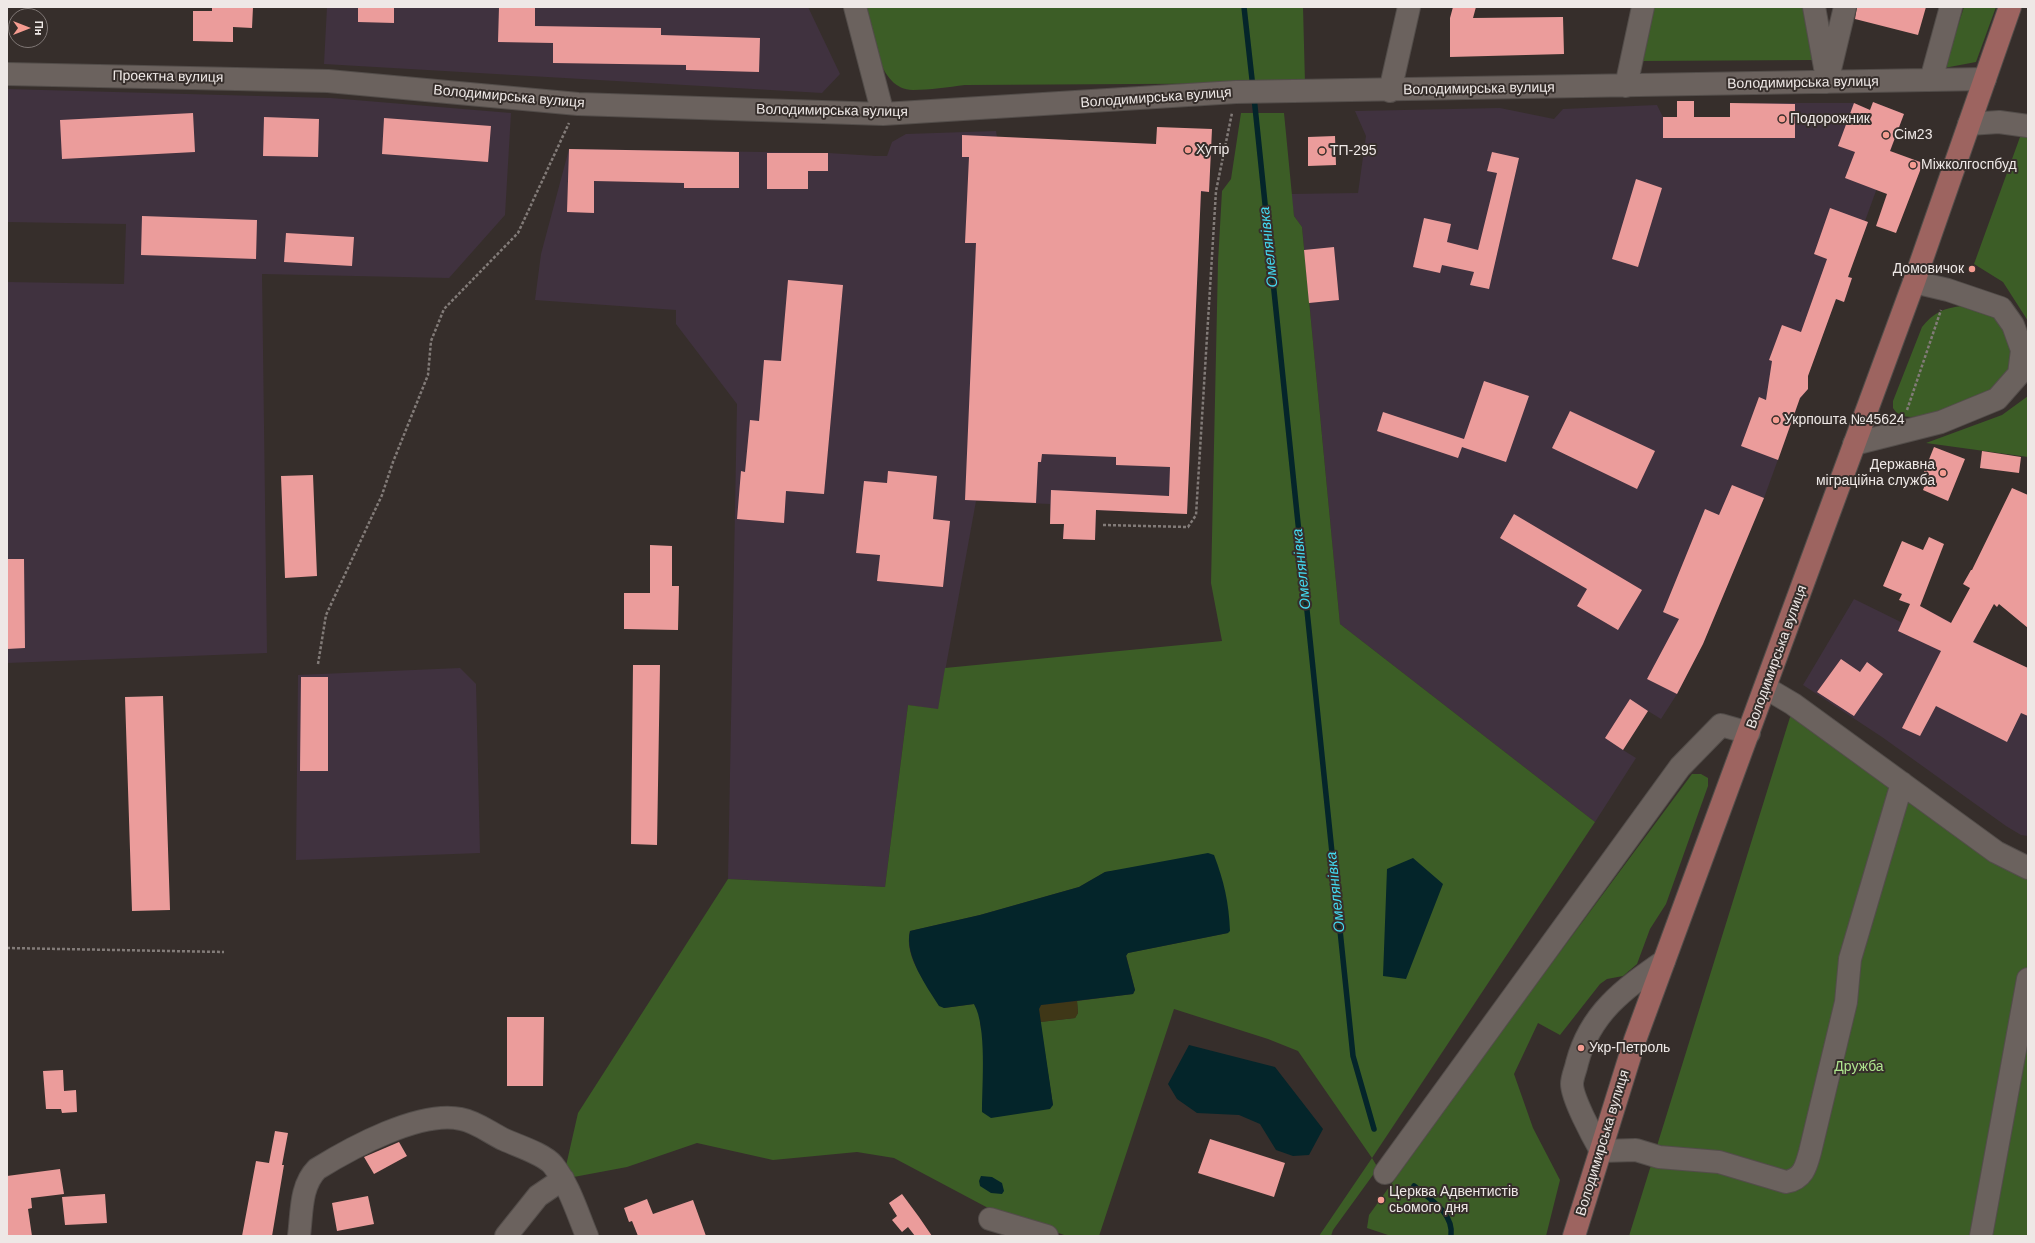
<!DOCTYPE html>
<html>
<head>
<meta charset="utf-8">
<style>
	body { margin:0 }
	#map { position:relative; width:2035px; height:1243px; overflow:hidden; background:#362e2b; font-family:Arial,sans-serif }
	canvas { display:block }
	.frame { position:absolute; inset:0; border:8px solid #eee8e6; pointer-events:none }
	.north { position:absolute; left:8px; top:8px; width:40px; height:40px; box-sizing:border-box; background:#362e2b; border:1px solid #807876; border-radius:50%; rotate:90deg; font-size:11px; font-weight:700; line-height:16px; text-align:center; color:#eee8e6 }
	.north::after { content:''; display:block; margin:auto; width:14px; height:18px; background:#f59c91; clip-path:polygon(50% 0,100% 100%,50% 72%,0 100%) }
</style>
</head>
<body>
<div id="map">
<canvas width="2035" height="1243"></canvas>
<div class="frame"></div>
<div class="north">Пн</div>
</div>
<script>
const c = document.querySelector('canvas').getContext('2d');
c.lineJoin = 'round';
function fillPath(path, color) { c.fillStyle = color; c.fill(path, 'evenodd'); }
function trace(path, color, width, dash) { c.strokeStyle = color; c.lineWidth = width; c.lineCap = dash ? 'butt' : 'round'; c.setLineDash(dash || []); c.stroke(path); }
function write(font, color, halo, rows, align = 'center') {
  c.font = font + ' Arial,sans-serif'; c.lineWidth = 4; c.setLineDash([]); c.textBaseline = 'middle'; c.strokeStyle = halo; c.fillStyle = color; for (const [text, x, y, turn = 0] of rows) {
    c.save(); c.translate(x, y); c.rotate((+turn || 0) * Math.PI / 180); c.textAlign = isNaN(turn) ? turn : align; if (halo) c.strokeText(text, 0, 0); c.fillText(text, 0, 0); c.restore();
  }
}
const industrial = new Path2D(`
	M327 7H808L840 74 822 93 324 64Z
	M7 89 331 98 511 113 505 215 449 278 262 274 267 653 7 663V282L124 284 126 224 7 222Z
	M1873 102 1904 114 1865 221 1868 222 1851 268 1845 275 1852 278 1844 302 1836 299 1808 375V389L1792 409 1796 410 1764 498 1703 644 1677 694 1661 719 1648 711 1623 750 1636 758 1595 822 1340 624 1302 227 1294 216 1291 194 1358 193 1366 136 1355 111 1500 108 1554 119 1563 109 1657 105 1663 117H1748V103H1854L1870 110Z
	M996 131 997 137 1156 144 1173 170 1210 172 1209 192H1201L1187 514 1096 510 1095 540 1063 539 1064 524H1050V504L976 501 938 710 908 705 885 887 728 879 737 404 676 324V310L535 300 541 254 569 149 828 153 876 156H887L892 142 906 134Z
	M1854 599 1913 628 1924 608 1977 636 1974 642 2028 668V836L2021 835 2006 826 1882 737 1803 685Z
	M460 668 476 684 480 853 296 860 298 675Z`);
const green = new Path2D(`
	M865 7H1303L1305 83 965 85C948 87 930 90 913 90 878 90 872 32 865 7Z
	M1651 7H1807L1814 60 1639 61Z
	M1964 7H1996L1976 62 1944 68Z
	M1241 113H1284L1294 216 1302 227 1340 624 1595 822 1372 1158 1378 1168 1333 1230 1331 1236H1319L1372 1158 1298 1051 1268 1039 1174 1009 1099 1236H1067L990 1209 894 1158 857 1152 773 1160 697 1143 627 1167 563 1179 578 1113 728 879 885 887 908 705 938 709 945 668 1222 641 1211 583 1218 262 1222 191 1231 179ZM1128 869 1228 933 1128 953 1126 955 1135 990 1133 994 1077 1001 1078 1013 1075 1018 1040 1022 1053 1105 981 1029 979 1012 974 1004 944 1008C929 988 903 958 910 931L980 915 1079 887 1105 872Z
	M2028 115V321L2003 282 1974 264Z
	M1961 306 1969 307 1998 319 2016 359C2012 366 2006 383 1999 387 1985 396 1927 417 1911 417 1904 417 1896 414 1893 408V401L1922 327C1933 313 1944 308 1961 306Z
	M2028 396V457L1926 443 2002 415Z
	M1791 714 2028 878V1236H1629Z
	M1692 774H1701L1708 778V786L1666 904 1650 929 1637 964 1623 976 1607 979 1600 984 1560 1035 1538 1023 1514 1074 1533 1128 1560 1180 1546 1236H1391L1367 1228 1369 1215 1500 1033Z`);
const sand = new Path2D(`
	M1077 1001 1078 1013 1075 1018 1040 1022 1039 1009 1041 1005Z`);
const water = new Path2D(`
	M1208 853 1214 855C1224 881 1229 903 1230 931L1228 933 1128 953 1126 956 1135 990 1133 994 1041 1005 1039 1009 1053 1105 1050 1109 991 1118 982 1112C982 1084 987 1027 974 1004L944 1008 939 1006C927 987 904 955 910 931L980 915 1079 887 1105 872Z
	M1413 858 1443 884 1406 979 1383 976 1387 869Z
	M1189 1045 1275 1067 1323 1129 1309 1155 1293 1156 1276 1150 1260 1124 1239 1115 1197 1113 1177 1099 1168 1084Z
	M981 1176 992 1177 1002 1183 1004 1191 1002 1194 991 1193 980 1186 979 1181Z`);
const stream = new Path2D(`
	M1244 7 1253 88
	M1254 97 1353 1056 1374 1129
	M1414 1186C1430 1199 1454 1213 1451 1236`);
const building = new Path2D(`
	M212 7H253L252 28 233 27V42L193 41V11H212Z
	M358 7H394V23L358 22Z
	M499 7H535V26L661 28V35L760 38 759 72 686 70V65L553 63V43L498 42Z
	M1453 7H1476L1473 18 1563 17 1564 54 1450 57V18Z
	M1857 7H1926L1918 35 1855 19Z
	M1677 101H1694V117H1730V103L1795 104V138H1663V117H1677Z
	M1873 102 1904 114 1890 151 1923 163 1896 233 1876 226 1887 194 1845 178 1855 152 1838 146 1854 103 1870 110Z
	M193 113 195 152 62 159 60 120Z
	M264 117 319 119 318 157 263 156Z
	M384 118 491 126 488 162 382 154Z
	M1157 127 1212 129 1209 192 1201 191 1187 514 1096 510 1095 540 1063 539 1064 524H1050L1051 490 1169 496 1170 467 1116 465V457L1042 454 1041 462H1038L1036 503 965 500 976 243H965L969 157H962V135L1156 144Z
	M1335 136 1336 165 1308 166V137Z
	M569 149 739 152V188H684V183L594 181V213L567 212Z
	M1492 152 1519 158 1489 289 1470 285 1474 272 1442 265 1440 273 1413 267 1424 218 1451 224 1447 242 1478 250 1497 173 1487 171Z
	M767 153H828V171H808V189H767Z
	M1636 179 1662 188 1638 267 1612 259Z
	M1830 208 1868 222 1848 277 1852 278 1844 302 1836 299 1808 376V389L1800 398 1778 460 1741 446 1759 397 1766 400 1772 361 1769 360 1782 325 1801 332 1827 259 1814 254Z
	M142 216 257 220 256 259 141 255Z
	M286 233 354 237 352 266 284 262Z
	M1334 247 1339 300 1309 303 1304 250Z
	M788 280 843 285 824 494 786 491 784 523 737 519 741 471 745 472 750 420 759 421 764 360 781 361Z
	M1484 381 1529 396 1506 462 1462 447 1458 458 1377 431 1383 412 1464 439Z
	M1570 411 1655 451 1637 489 1552 448Z
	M1934 447 1965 459 1948 501 1923 490 1929 474 1924 472Z
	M1982 451 2021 457 2019 473 1980 468Z
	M888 471 937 476 933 519 950 521 943 587 877 581 880 555 856 553 864 481 887 483Z
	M313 475 317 576 285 578 281 476Z
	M1732 485 1764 498 1703 644 1677 694 1647 679 1679 619 1663 612 1705 509 1719 515Z
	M2012 488 2028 495V628L1999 604 1997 607 1994 604 1973 642 2028 668V716L2021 713 2007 742 1936 706 1920 736 1902 728 1941 651 1898 631 1910 604 1899 600 1902 594 1883 586 1902 541 1923 550 1929 537 1944 544 1920 606 1951 623 1970 588 1963 584 1971 570H1972Z
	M1514 514 1642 590 1618 630 1577 606 1587 589 1500 538Z
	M650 545 672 546V586H679L678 630 624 629V593H650Z
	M7 559H24L25 648 7 649Z
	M1841 659 1860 672 1867 662 1883 674 1854 716 1817 692Z
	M633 665H660L657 845 631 844Z
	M301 677H328V771H300Z
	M163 696 170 910 132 911 125 697Z
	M1630 699 1648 711 1623 750 1605 738Z
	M507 1017H544L543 1086H507Z
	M63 1070 64 1091 76 1090 77 1112 62 1113 61 1109H46L43 1071Z
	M275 1131 288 1133 282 1165H284L272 1236H242L256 1161 269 1163Z
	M1210 1139 1285 1163 1274 1197 1198 1173Z
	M399 1142 407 1156 374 1174 364 1157Z
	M60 1169 64 1194 31 1198 32 1208 28 1209 32 1236H7V1176Z
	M105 1194 107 1223 65 1225 62 1197Z
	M902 1194 919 1217 932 1236H915L908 1227 902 1232 892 1220 897 1216 889 1203Z
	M368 1196 374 1224 337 1231 332 1203Z
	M647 1199 653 1214 693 1200 706 1236H638L632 1221 629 1222 624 1208Z`);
const path = new Path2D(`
	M1907 410 1941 310
	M1103 525 1188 527 1196 515 1216 191 1232 113
	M318 664 326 615 382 495 393 462 428 375 431 341 444 309 518 233 569 123
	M7 948 224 952`);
const minor = new Path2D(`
	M855 7 883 114
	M1814 7 1826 73
	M7 74 328 81 578 104 883 114 1236 92 1985 79
	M1931 80 1951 7
	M1827 82 1845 7
	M1626 86 1643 7
	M1390 91 1409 7
	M1969 124 1999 122 2028 126
	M1854 444 1941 422 1997 399 2019 374 2022 350 2013 325 2001 308 1948 290 1914 282
	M1766 688 1793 704 1996 852 2028 868
	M1664 961C1624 989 1590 1013 1577 1063 1576 1069 1572 1077 1572 1084 1572 1098 1593 1137 1601 1151L1636 1150 1659 1157 1719 1162 1786 1182C1803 1179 1806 1167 1810 1152L1846 1002 1850 959 1902 783
	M1385 1173 1680 767 1721 725 1749 733
	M990 1219 1047 1236
	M299 1236C302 1213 300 1186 317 1169 351 1148 420 1110 461 1119 477 1122 490 1133 505 1140 518 1146 544 1154 553 1165 569 1185 577 1212 587 1236
	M506 1236 538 1196 563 1179
	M1981 1236 2028 979`);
const major = new Path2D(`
	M1574 1236 1635 1040 1914 282 2010 7`);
const markers = [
	[1782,119,4,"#f59c91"],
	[1886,135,4,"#f59c91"],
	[1188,150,4,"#f59c91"],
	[1322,151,4,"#f59c91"],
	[1913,165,4,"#f59c91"],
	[1972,269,4,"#f59c91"],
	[1776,420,4,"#f59c91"],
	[1943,473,4,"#f59c91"],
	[1581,1048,4,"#f59c91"],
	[1381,1200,4,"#f59c91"]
];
const streetNames = [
	["Проектна вулиця",168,77,1],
	["Володимирська вулиця",1803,83,-1],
	["Володимирська вулиця",1479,89,-1],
	["Володимирська вулиця",509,97,5],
	["Володимирська вулиця",1156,98,-4],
	["Володимирська вулиця",832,111,1],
	["Володимирська вулиця",1777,657,-70],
	["Володимирська вулиця",1603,1143,-73]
];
const poiNames = [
	["Подорожник",1790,119],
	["Сім23",1894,135],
	["Хутір",1196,150],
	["ТП-295",1330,151],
	["Міжколгоспбуд",1921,165],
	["Домовичок",1964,269,"right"],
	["Укрпошта №45624",1784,420],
	["Державна",1935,465,"right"],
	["міграційна служба",1935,481,"right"],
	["Укр-Петроль",1589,1048],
	["Церква Адвентистів",1389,1192],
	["сьомого дня",1389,1208]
];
const parkNames = [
	["Дружба",1859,1067]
];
const waterNames = [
	["Омелянівка",1269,247,-96],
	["Омелянівка",1302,569,-96],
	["Омелянівка",1336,892,-96]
];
fillPath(industrial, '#40323f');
fillPath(green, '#3c5d26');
fillPath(sand, '#3f3717');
fillPath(water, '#04252a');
trace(stream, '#04252a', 5.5);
fillPath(building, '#eb9c9b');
trace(minor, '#534d4a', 24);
trace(major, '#534d4a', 24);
trace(path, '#827b78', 2.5, [3, 2]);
trace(minor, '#6b625e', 22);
trace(major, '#9d6460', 22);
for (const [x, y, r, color] of markers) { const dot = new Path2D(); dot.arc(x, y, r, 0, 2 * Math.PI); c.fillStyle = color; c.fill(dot); trace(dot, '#362e2b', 1.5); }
write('14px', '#eee8e6', '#362e2b', streetNames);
write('14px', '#eee8e6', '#362e2b', poiNames, 'left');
write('14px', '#aee48e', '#362e2b', parkNames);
write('italic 15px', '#44d9f0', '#362e2b', waterNames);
</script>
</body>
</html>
